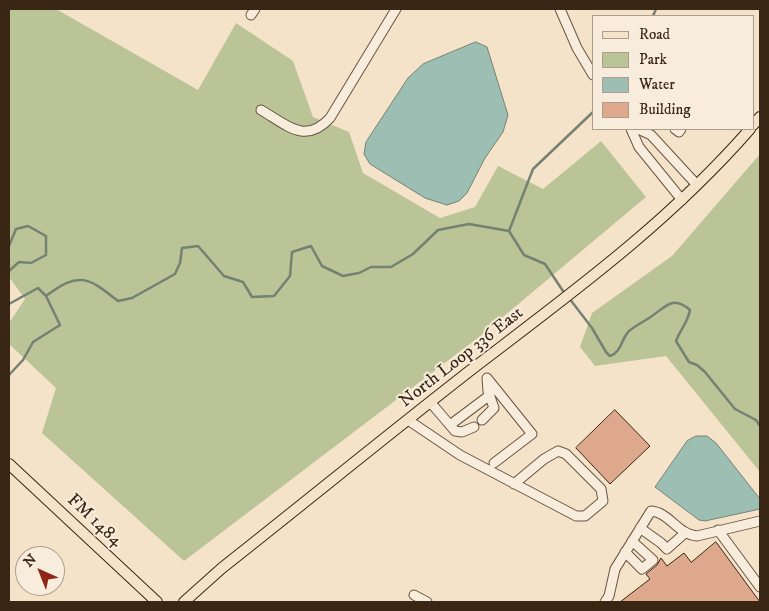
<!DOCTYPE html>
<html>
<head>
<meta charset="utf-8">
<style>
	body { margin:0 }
	#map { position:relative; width:769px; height:611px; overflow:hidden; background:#f5e3c9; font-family:"IM FELL DW Pica",serif }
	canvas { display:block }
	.frame { position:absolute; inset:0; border:10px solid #3a2615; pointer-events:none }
	.legend { position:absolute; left:592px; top:15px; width:162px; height:115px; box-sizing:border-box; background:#f8eddc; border:1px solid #ac9d8c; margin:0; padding:6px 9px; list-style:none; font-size:15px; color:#3a2615 }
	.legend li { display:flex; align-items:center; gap:10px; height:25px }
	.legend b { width:25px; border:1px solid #ac9d8c }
	.north { position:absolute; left:15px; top:546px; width:50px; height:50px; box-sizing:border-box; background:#f8eddc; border:1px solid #ac9d8c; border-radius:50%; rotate:316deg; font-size:14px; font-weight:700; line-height:20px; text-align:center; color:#3a2615 }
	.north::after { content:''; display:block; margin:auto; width:18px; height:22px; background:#8f2418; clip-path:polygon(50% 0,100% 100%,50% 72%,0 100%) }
</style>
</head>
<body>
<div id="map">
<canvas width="769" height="611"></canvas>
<div class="frame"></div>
<ul class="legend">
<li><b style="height:6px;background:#f5e3c9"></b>Road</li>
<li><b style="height:14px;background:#bbc496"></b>Park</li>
<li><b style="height:14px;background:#9dbeb2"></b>Water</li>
<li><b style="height:14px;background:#dda88c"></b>Building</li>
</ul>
<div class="north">N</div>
</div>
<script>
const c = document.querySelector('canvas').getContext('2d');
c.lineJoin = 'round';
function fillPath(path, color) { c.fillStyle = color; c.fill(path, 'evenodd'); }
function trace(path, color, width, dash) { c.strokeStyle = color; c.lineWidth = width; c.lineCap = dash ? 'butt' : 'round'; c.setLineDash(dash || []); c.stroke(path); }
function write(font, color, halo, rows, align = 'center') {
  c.font = font + ' "IM FELL DW Pica",serif'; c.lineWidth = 4; c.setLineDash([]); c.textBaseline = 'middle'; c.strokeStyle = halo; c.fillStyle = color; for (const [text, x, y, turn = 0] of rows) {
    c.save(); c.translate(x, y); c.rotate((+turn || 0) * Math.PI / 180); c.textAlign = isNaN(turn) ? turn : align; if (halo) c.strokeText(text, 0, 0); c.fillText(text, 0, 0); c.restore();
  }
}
const green = new Path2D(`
	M9 9H56L198 90 236 23 293 61 313 117 349 132 363 173 440 218 475 207 498 166 543 189 601 141 646 197 479 337 184 561 42 433 56 388 9 344V323L25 299 9 277Z
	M760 154V472L666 356 595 366 580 347 592 313 672 256Z`);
const water = new Path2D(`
	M476 42 487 47 508 115 503 132 485 158 467 193 459 201 447 205 425 198 370 164 364 154 366 142 408 78 423 64Z
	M696 436H707L716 443 760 499V509L705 521 699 520 655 487 687 441Z`);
const stream = new Path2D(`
	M653 16 656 9
	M509 231 524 255 545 264 565 294
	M509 231 533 169 593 112
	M9 246 16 229 28 226 46 236V255L31 263 19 262 9 271
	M569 298 592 328 606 352 610 356C622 352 621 339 629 331 635 326 643 322 649 318 665 308 672 294 690 310 688 322 680 330 676 341L689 362 697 365 705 372 735 409 756 420 760 426
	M9 304 38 288 46 296
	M9 375 23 360 33 342 60 325 46 296C79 271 88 277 118 301L132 298 175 274 180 263 182 248 198 246 224 276 243 282 252 297 274 296 290 276 292 252 311 246 322 266 343 276 359 273 371 267H391L413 254 438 230 469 224 509 231`);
const building = new Path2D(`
	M615 410 650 446 610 484 576 448Z
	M716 542 760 602H620L650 579 646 574 657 565 661 558 667 566 684 553 691 562Z`);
const minor = new Path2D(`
	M560 9 577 48 593 75
	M251 15 255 9
	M261 110C287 125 305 145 330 118L396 9
	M631 129 639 147 682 200
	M638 129 651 135 697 185
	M675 129 679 132 681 129
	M431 403 455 431 462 432 474 427
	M408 420 460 455 576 516H585L603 501 601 489 566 454 558 451 544 459 514 484
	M482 420 494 408 488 391 487 378 532 434 494 463
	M450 425 490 395
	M640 528 661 543 667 549 685 533
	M718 530 760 587
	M625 552 642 569 653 560 632 541
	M414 595 427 602
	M605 602 609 596 615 569 651 511C669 512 677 534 697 536L760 521`);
const major = new Path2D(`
	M753 125 760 117
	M9 464 157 602
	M184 602 222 568C307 501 391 432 476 366 573 292 669 222 750 129`);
const streetNames = [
	["North Loop 336 East",462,358,-38],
	["FM 1484",94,521,43]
];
fillPath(green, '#bbc496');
fillPath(water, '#9dbeb2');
trace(water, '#758173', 1);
trace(stream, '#758173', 2.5);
fillPath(building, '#dda88c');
trace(building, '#3a2615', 1);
trace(minor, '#695542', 11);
trace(major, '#3a2615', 12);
trace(minor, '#f8eddc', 9);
trace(major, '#f5e3c9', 10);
write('18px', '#3a2615', '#f8eddc', streetNames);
</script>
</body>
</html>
